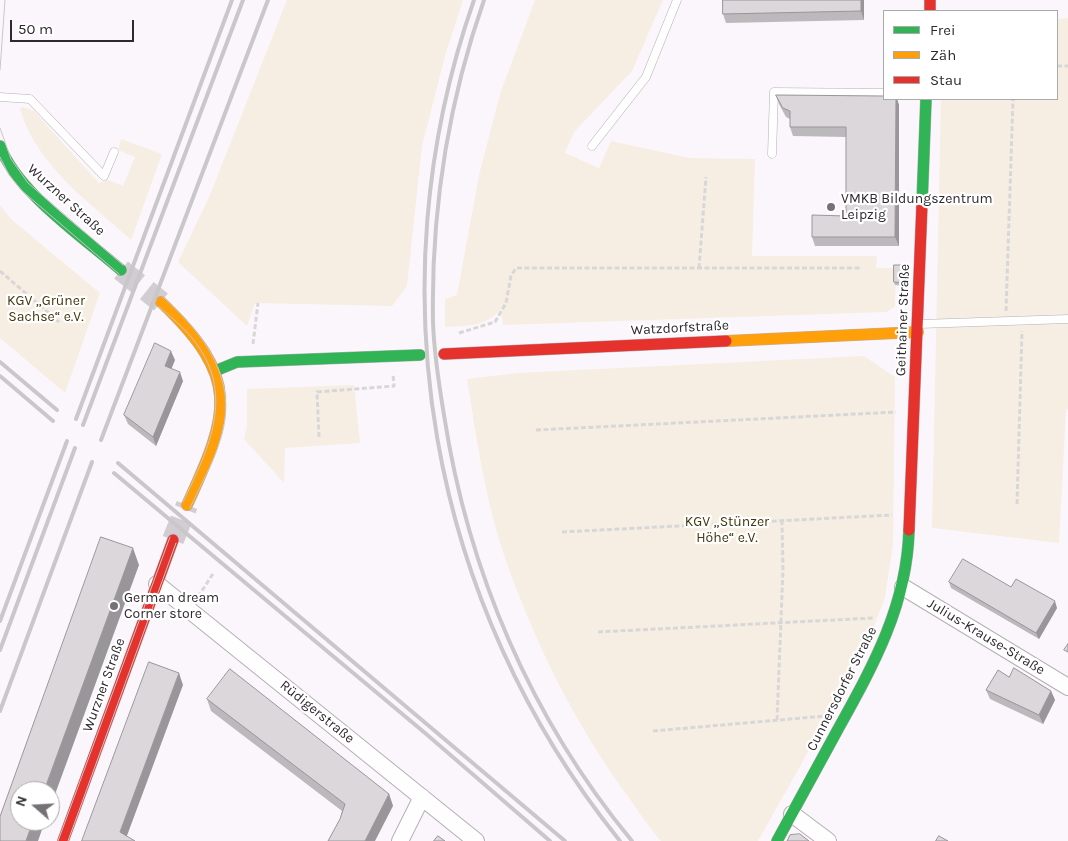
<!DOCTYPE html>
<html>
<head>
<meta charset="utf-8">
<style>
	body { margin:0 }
	#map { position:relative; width:1068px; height:841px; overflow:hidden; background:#fbf6fb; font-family:Karla,sans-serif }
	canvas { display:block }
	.legend { position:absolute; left:883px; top:10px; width:175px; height:90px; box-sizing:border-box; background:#fff; border:1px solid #aba9ab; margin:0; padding:6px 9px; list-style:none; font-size:15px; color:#2e292e }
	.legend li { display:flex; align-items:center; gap:10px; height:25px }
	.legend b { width:25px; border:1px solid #aba9ab }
	.north { position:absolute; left:10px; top:781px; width:50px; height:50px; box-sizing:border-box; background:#fff; border:1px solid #aba9ab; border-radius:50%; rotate:289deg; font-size:14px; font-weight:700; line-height:20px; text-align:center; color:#2e292e }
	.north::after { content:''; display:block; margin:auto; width:18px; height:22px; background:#767176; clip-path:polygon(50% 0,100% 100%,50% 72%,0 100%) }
	.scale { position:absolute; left:10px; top:20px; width:124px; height:22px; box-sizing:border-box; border:2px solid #2e292e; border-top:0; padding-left:6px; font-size:15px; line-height:18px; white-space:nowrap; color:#2e292e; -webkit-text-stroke:4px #fff; paint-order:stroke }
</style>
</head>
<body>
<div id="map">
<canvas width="1068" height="841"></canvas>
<ul class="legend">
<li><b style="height:6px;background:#30b455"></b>Frei</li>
<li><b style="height:6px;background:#ff9f0a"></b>Zäh</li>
<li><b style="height:6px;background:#e5322d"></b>Stau</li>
</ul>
<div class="north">N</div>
<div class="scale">50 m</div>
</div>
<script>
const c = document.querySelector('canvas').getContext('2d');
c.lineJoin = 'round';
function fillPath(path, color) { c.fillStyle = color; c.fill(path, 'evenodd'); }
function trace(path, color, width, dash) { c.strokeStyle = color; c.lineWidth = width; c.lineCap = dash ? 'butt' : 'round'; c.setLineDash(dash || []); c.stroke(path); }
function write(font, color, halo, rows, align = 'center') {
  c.font = font + ' Karla,sans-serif'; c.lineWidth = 4.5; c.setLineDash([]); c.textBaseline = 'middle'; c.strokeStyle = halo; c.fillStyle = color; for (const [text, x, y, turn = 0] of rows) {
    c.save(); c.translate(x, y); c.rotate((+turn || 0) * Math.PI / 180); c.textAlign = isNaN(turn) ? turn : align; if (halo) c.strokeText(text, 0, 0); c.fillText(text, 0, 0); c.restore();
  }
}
const green = new Path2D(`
	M287 0H463L445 56 422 146 407 286 392 306 255 303 247 326 178 262 210 195Z
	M535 0H663L632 71 574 132 565 153 599 168 611 141 689 158 755 159 752 256H877L876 268H896L895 307 886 312 503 325 501 309C486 327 467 326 445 327V299L457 295 479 175 500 94Z
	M1068 18V409L1066 410 1059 543 932 528 941 99H1057V19Z
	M23 107 34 111 99 183 106 179 123 186 135 157 118 150 121 139 162 154 131 240C88 201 37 166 20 109Z
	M0 205 12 220 100 293 65 393 0 338Z
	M864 356 895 377 893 544 885 597 872 632 854 670 758 841H661C650 829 641 815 632 802 574 724 532 638 501 546 484 492 476 435 467 379L517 373Z
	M354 385 360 443 285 448 284 483 244 439 247 426V389Z`);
const secondaryTunnel = new Path2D(`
	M121 270 161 302
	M173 540 187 505`);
const path = new Path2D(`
	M1057 66H1068
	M699 268 706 177
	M0 271 59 322
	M1006 311 1013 99
	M459 333 495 322 506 303 511 276 516 268H862
	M253 344 258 303
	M536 430 896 412
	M319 437 317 392 394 386 393 374
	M1017 504 1022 331
	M562 532 892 515
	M198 597 214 572
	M598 632 873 618
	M777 720 783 569 782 521
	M653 731 825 716`);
const lane = new Path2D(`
	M0 97 30 99 104 176 114 152
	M592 146 646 77 677 0
	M772 154 774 92 884 93
	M920 324 1068 319`);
const street = new Path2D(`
	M157 584 476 841
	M903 587 1068 687
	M792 814 828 841
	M400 841 422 797`);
const fast = new Path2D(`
	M0 146C17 192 83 237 121 270
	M922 204 926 99
	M215 371 237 362 420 355
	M777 841C797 804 817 768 837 731 873 666 907 606 909 530`);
const slow = new Path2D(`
	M161 302C241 378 230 412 187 505
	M726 341 918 332`);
const jam = new Path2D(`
	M930 0V11
	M444 354 726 341
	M909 530 922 204
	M63 841 173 540`);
const tram = new Path2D(`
	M0 70 5 0
	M0 128 11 159 28 183 123 265
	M0 157 9 175 21 190 119 274
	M163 297C205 335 240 381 220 441 213 464 200 486 190 508
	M159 307C171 317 183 327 192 338 237 393 209 448 183 502
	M58 841 170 537
	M68 841 176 543`);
const rail = new Path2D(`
	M474 0C373 288 429 604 620 841
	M484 0C448 103 431 213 433 322 434 353 439 385 444 415 468 571 531 719 632 841
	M0 362 57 410
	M0 376 53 421
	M76 419 232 0
	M83 425 243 0
	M101 440 268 0
	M118 463 565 841
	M114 473 425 733 550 841
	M0 621 67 441
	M0 650 75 448
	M0 711 92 462`);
const wall = new Path2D(`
	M723 0H864V20L726 23 723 14Z
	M776 95 897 99 899 105V246H815L812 237 846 216V137L793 136 790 127V119L786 117 779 104Z
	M905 265 906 268V286L895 285 894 282Z
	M175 360 171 368 183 381 156 446 128 424 124 415Z
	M949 582 1011 587 1057 608 1039 639 951 588Z
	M1009 677 1051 691 1055 700 1043 724 990 699 986 690Z
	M207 699 389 794 393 806 340 819 342 811 211 711Z`);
const shadedWall = new Path2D(`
	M861 0H864V20L861 11Z
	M896 99H897L899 105V246L895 237Z
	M905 265 906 268V286L905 283Z
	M171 351 175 360 169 375 165 366Z
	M180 372 183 381 156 446 153 437Z
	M133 548 139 565 50 808V791H44Z
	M1055 601 1057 608 1039 639 1036 633Z
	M179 673 183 685 125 841 120 832Z
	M1051 691 1055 700 1043 724 1039 715Z
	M389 794 393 806 375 841H365Z
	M33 821H45L38 841H26Z`);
const building = new Path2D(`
	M723 0H861V11L723 14Z
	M776 95 884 96V99H896L895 237H812V215L846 216V127H790V111L783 108Z
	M894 265H905V283L894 282Z
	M155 343 171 351 165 366 180 372 153 437 124 415Z
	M101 537 133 548 44 791H20V821H33L26 841H0V817Z
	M963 559 1011 587 1016 579 1055 601 1036 633 949 582Z
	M1068 644V652L1064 650Z
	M149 662 179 673 120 832 135 841H82Z
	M1014 668 1051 691 1039 715 986 690 998 670 1009 677Z
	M230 669 389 794 365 841H328L340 819 345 804 207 699Z
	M800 834 809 841H787L790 835Z
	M438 836 445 841H434Z
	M939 836 948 841H936Z`);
const markers = [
	[831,207,5,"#767176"],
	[114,606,5,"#767176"]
];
const poiNames = [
	["VMKB Bildungszentrum",841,199],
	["Leipzig",841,215],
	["German dream",124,598],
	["Corner store",124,614]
];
const streetNames = [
	["Wurzner Straße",66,200,42],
	["Geithainer Straße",903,320,-88],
	["Watzdorfstraße",680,328,-3],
	["Julius-Krause-Straße",986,637,31],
	["Wurzner Straße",104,685,-70],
	["Cunnersdorfer Straße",842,689,-63],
	["Rüdigerstraße",317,712,39]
];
const parkNames = [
	["KGV „Grüner",46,301],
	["Sachse“ e.V.",46,317],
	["KGV „Stünzer",727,522],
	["Höhe“ e.V.",727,538]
];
fillPath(green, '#f6eee3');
trace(secondaryTunnel, '#d2cdd2', 22, [22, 11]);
trace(lane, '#b5b0b5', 9);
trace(street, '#b5b0b5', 18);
trace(fast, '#b5b0b5', 12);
trace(slow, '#b5b0b5', 12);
trace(jam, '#b5b0b5', 12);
trace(path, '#d8d7d8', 3, [5, 2.5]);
trace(lane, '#fefefe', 8);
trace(street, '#fefefe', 16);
trace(fast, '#30b455', 11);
trace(slow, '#ff9f0a', 11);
trace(jam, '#e5322d', 11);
trace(tram, '#c9c7c9', 1);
trace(rail, '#c9c7c9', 4);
fillPath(wall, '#bcb9bc');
fillPath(shadedWall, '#999699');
fillPath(building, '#dbd7db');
trace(building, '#999699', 1);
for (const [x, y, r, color] of markers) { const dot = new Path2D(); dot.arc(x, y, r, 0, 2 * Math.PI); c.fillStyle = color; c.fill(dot); trace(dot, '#fff', 2); }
write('14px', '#2e292e', '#fff', poiNames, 'left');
write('14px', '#2e292e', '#fff', streetNames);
write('14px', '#44360e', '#fff', parkNames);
</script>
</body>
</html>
